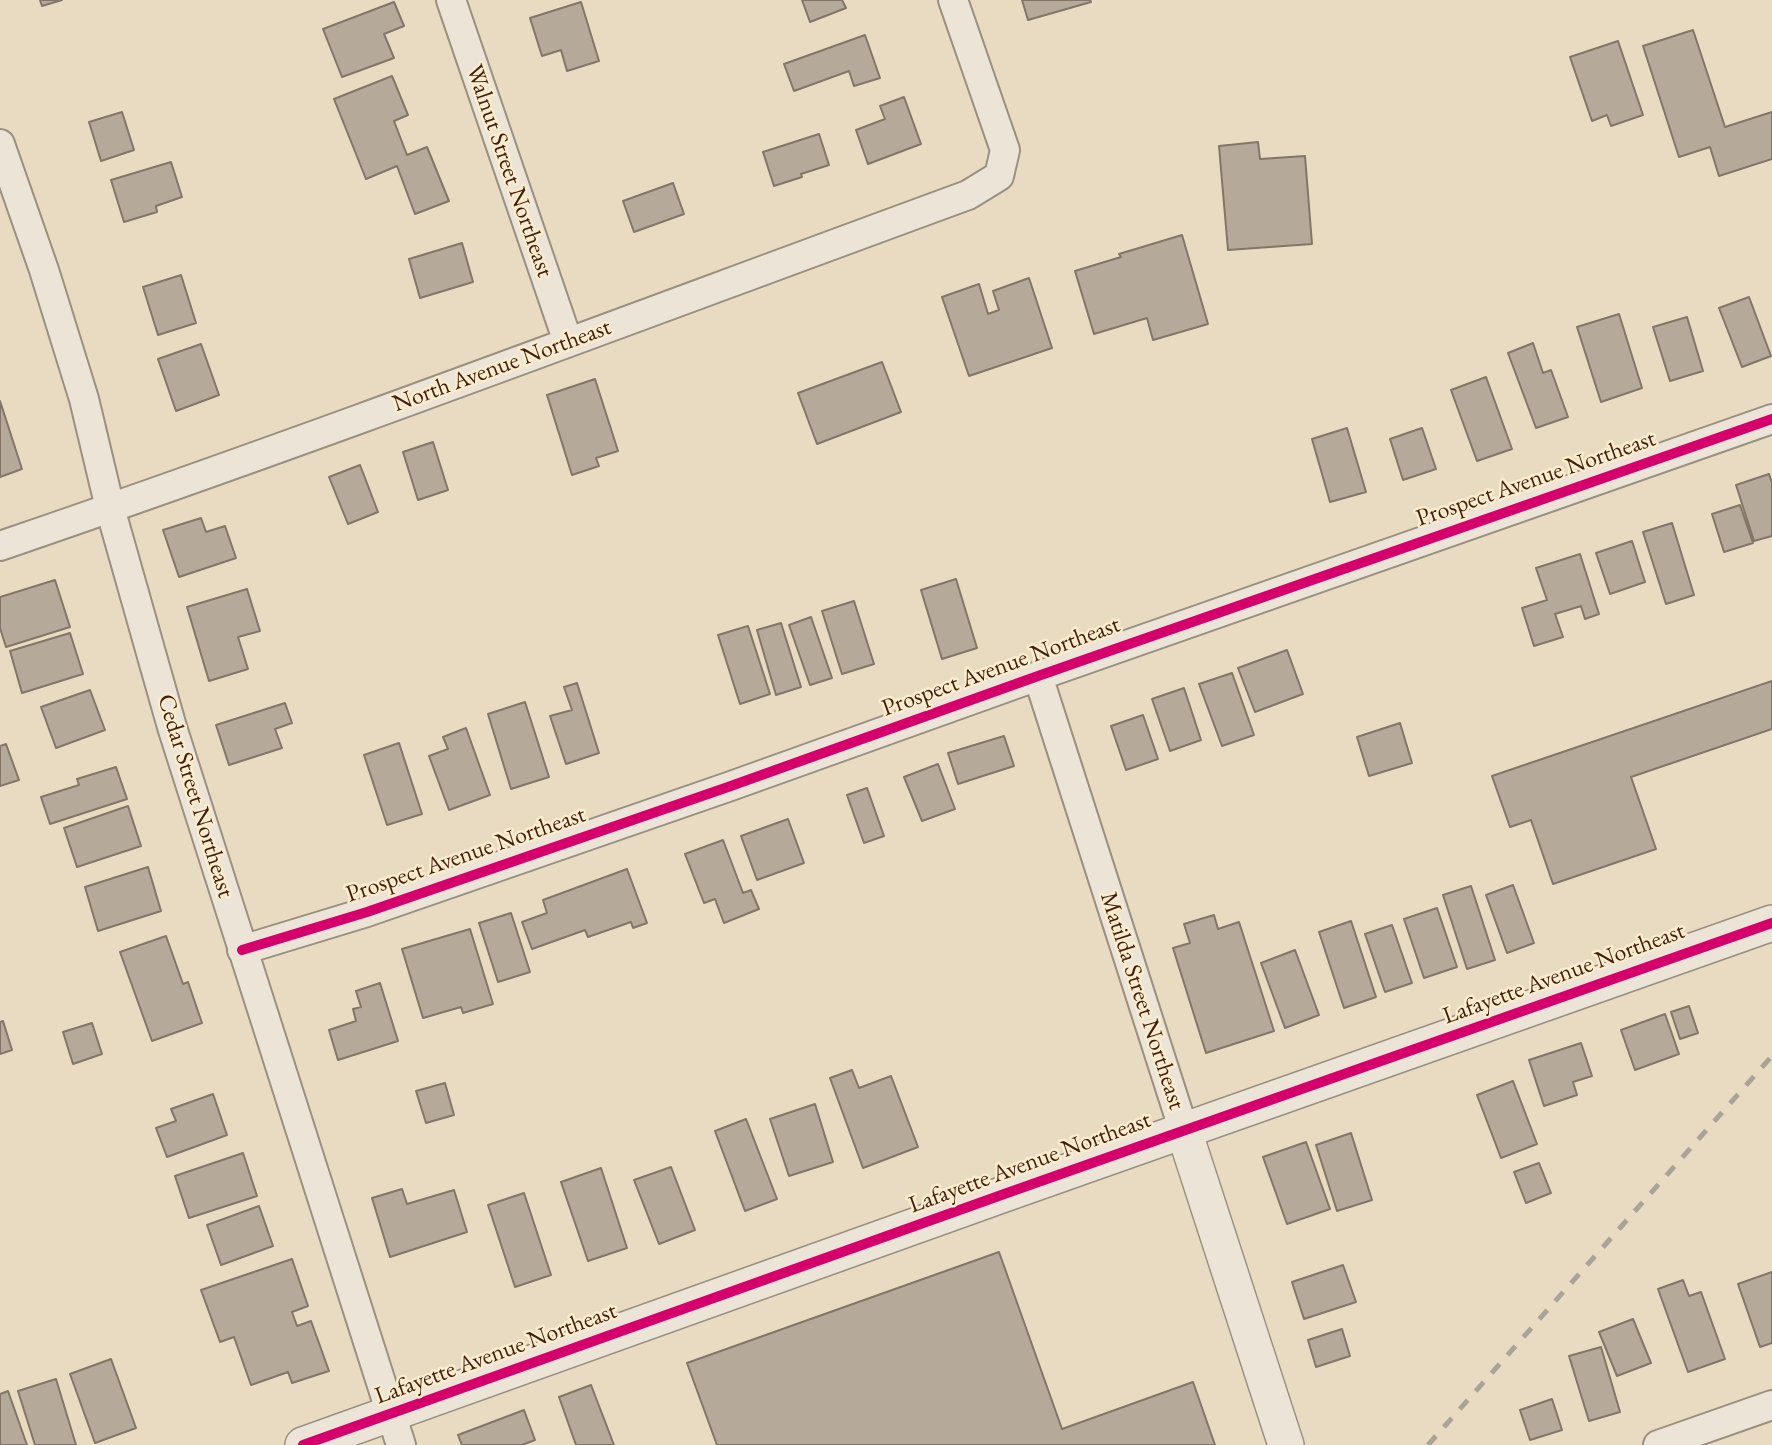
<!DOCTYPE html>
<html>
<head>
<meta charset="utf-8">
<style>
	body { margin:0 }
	canvas { display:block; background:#e8dbc1 }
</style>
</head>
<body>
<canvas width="1772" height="1445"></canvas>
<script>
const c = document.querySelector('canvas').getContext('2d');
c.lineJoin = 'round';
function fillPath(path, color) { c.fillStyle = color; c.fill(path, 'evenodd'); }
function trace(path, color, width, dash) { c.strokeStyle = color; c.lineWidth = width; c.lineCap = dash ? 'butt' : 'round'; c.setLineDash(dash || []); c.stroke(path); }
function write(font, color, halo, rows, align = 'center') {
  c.font = font + ' "EB Garamond",serif'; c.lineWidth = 5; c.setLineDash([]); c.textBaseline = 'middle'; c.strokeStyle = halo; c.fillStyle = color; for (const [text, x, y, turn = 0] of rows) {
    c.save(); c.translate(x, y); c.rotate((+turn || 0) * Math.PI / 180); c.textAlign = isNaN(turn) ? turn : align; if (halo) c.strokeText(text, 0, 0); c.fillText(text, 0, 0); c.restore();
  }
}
const building = new Path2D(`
	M40 0H62L42 6Z
	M802 0H842L846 8 810 22Z
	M1022 0H1090L1091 2 1028 20Z
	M394 2 404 26 384 34 394 58 342 77 323 29Z
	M581 2 599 61 567 71 561 50 542 56 530 18Z
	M1693 30 1725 127 1772 112V159L1719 176 1710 147 1679 157 1643 46Z
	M865 35 880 78 854 86 849 71 794 91 784 64Z
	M1618 41 1643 115 1611 126 1607 115 1592 121 1570 57Z
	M392 76 408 115 394 121 407 155 427 147 449 201 415 214 397 166 366 179 334 99Z
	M904 97 921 144 868 164 856 130 885 119 880 106Z
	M122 112 134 150 101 161 89 122Z
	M819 134 829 165 801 174 802 177 774 186 763 152Z
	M1258 142 1260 159 1305 156 1312 244 1228 250 1219 146Z
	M171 162 182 197 156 206 157 212 124 222 111 180Z
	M673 183 684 214 634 232 623 201Z
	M1182 235 1208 324 1153 340 1147 318 1094 334 1075 271 1121 257 1119 254Z
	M462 243 473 282 420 298 409 259Z
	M181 275 196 323 158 335 143 287Z
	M1029 278 1052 348 969 376 942 297 979 284 988 314 999 310 993 291Z
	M1749 297 1771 356 1742 367 1719 308Z
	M1619 314 1642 388 1601 402 1577 327Z
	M1687 317 1703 371 1670 381 1653 327Z
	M1533 343 1543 373 1551 370 1568 417 1536 428 1508 353Z
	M201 344 219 395 176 411 158 359Z
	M882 362 901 412 817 444 798 393Z
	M1486 377 1512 449 1477 461 1451 390Z
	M595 379 618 451 596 458 599 466 572 475 547 395Z
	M0 401 22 469 0 477Z
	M1347 428 1366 492 1330 502 1312 439Z
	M1422 428 1436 469 1403 480 1390 439Z
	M433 442 448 490 418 500 403 452Z
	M360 465 378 512 348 524 329 477Z
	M1769 474 1772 483V536L1754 541 1736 485Z
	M1740 505 1753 543 1724 552 1712 514Z
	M201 518 206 532 225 526 236 558 179 577 163 530Z
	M1672 523 1694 595 1666 604 1643 532Z
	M1632 541 1645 582 1610 594 1596 553Z
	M1580 554 1599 614 1585 619 1581 606 1555 614 1563 637 1534 646 1522 608 1547 600 1536 568Z
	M956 579 977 648 942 659 921 590Z
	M55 580 70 627 6 647 0 628V597Z
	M247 589 260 631 238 637 248 669 209 681 187 607Z
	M854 601 874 664 842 674 822 611Z
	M811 617 832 678 810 685 789 625Z
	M781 623 801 687 776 695 757 630Z
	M748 626 770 694 740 704 718 635Z
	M70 633 83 674 22 693 10 651Z
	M1287 650 1303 694 1255 712 1238 668Z
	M1232 673 1254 735 1222 746 1199 684Z
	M1772 681V729L1631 777 1656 849 1553 884 1531 820 1510 827 1492 776Z
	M577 683 599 753 566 764 550 716 572 710 564 687Z
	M1184 688 1201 740 1170 751 1152 699Z
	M90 690 105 730 56 748 41 707Z
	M525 702 549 777 511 789 488 714Z
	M285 703 292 723 275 729 282 748 229 765 216 725Z
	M1143 715 1158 759 1126 770 1111 726Z
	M1400 723 1412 763 1369 776 1357 737Z
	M466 728 490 795 449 810 429 756 448 749 443 737Z
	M1004 736 1014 766 958 784 948 753Z
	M399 743 422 814 387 825 364 755Z
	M6 744 19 780 0 786V746Z
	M938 764 955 809 922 821 904 777Z
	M116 767 127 799 50 824 41 797 79 785 77 779Z
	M867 788 884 836 864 843 847 795Z
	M128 806 141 846 77 867 64 828Z
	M788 819 804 863 757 880 741 836Z
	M723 840 743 893 751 890 759 909 724 923 715 899 704 903 685 854Z
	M148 867 161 911 98 931 85 887Z
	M627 869 647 923 633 928 631 922 588 937 585 930 532 949 522 922 547 913 543 900Z
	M1513 885 1534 943 1507 953 1486 895Z
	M1471 886 1495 960 1467 969 1443 895Z
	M1437 908 1457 967 1424 978 1404 919Z
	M511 913 530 972 498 982 479 923Z
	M1214 915 1218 929 1239 922 1274 1031 1206 1053 1173 948 1190 943 1184 924Z
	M1351 921 1376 997 1344 1008 1319 932Z
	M1392 925 1412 983 1385 992 1365 934Z
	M470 929 493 1004 463 1013 461 1007 423 1018 402 949Z
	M166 936 183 984 188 982 202 1023 152 1041 120 952Z
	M1295 950 1319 1015 1285 1028 1261 963Z
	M380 983 398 1041 338 1060 329 1030 356 1021 353 1009 361 1007 356 991Z
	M1689 1006 1698 1033 1680 1039 1671 1012Z
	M1665 1014 1679 1054 1635 1070 1621 1030Z
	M3 1021 12 1050 0 1054V1022Z
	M92 1023 102 1054 73 1064 63 1032Z
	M1581 1043 1592 1076 1573 1082 1577 1095 1544 1106 1529 1060Z
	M852 1070 859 1088 891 1076 918 1147 863 1168 830 1078Z
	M1513 1081 1537 1144 1501 1158 1477 1095Z
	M445 1083 454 1115 426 1123 416 1091Z
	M213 1094 227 1135 167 1157 156 1128 176 1121 171 1109Z
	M815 1104 833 1162 789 1176 770 1119Z
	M746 1119 777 1199 745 1211 715 1131Z
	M1351 1133 1372 1200 1337 1211 1316 1145Z
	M1306 1142 1330 1209 1287 1224 1263 1157Z
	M243 1153 257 1196 189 1218 175 1176Z
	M1539 1163 1551 1193 1526 1203 1514 1172Z
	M671 1167 695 1230 659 1244 634 1180Z
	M601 1168 627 1248 588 1261 561 1182Z
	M402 1189 407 1204 454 1190 467 1232 390 1257 372 1198Z
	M524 1193 551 1275 515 1287 488 1205Z
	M259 1206 273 1246 221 1265 207 1225Z
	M999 1252 1062 1429 1193 1382 1215 1445H717L687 1363Z
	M292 1259 308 1306 292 1312 297 1326 311 1321 329 1371 292 1383 288 1372 251 1385 234 1337 220 1342 201 1290Z
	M1343 1265 1356 1302 1304 1319 1292 1282Z
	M1772 1272V1343L1760 1347 1738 1284Z
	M1683 1280 1689 1296 1701 1292 1725 1359 1688 1372 1658 1289Z
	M1633 1319 1651 1363 1617 1376 1599 1332Z
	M1342 1329 1350 1356 1316 1367 1308 1340Z
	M1601 1347 1620 1412 1589 1421 1569 1356Z
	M111 1359 136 1428 95 1443 70 1374Z
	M56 1379 76 1445H35L18 1391Z
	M591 1385 614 1445H576L559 1397Z
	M8 1391 27 1445H0V1394Z
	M1552 1399 1562 1430 1530 1440 1520 1410Z
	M524 1410 535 1440 522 1445H462L458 1435Z`);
const minor = new Path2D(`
	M451 0 568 342
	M0 144 44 270 84 399 110 508 172 727 401 1445
	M0 546C325 435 646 313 968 195L999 176 1005 150 953 0
	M1038 676 1184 1131
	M242 950 367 912 728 787 1038 676 1772 419
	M1658 1445 1772 1405`);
const tertiary = new Path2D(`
	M1184 1131 1286 1445
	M303 1445 1007 1193 1772 923`);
const rail = new Path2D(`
	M1428 1445 1772 1056`);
const cycleway = new Path2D(`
	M242 950 367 912 728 787 1038 676 1772 419
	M303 1445 1007 1193 1772 923`);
const streetNames = [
	["Walnut Street Northeast",509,171,71],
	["North Avenue Northeast",502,366,-20],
	["Prospect Avenue Northeast",1536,479,-19],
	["Prospect Avenue Northeast",1001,667,-20],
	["Cedar Street Northeast",195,796,73],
	["Prospect Avenue Northeast",466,855,-19],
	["Lafayette Avenue Northeast",1564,974,-20],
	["Matilda Street Northeast",1142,1001,72],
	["Lafayette Avenue Northeast",1030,1163,-20],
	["Lafayette Avenue Northeast",496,1354,-20]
];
fillPath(building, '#b5aa99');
trace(building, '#837668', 2);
trace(minor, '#9b9080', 32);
trace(tertiary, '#9b9080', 38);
trace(minor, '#ebe4d7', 28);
trace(tertiary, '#ebe4d7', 35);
trace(rail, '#aca397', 5, [12, 12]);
trace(cycleway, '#d6006c', 10);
write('24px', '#401e10', '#faeccc', streetNames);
</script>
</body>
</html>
